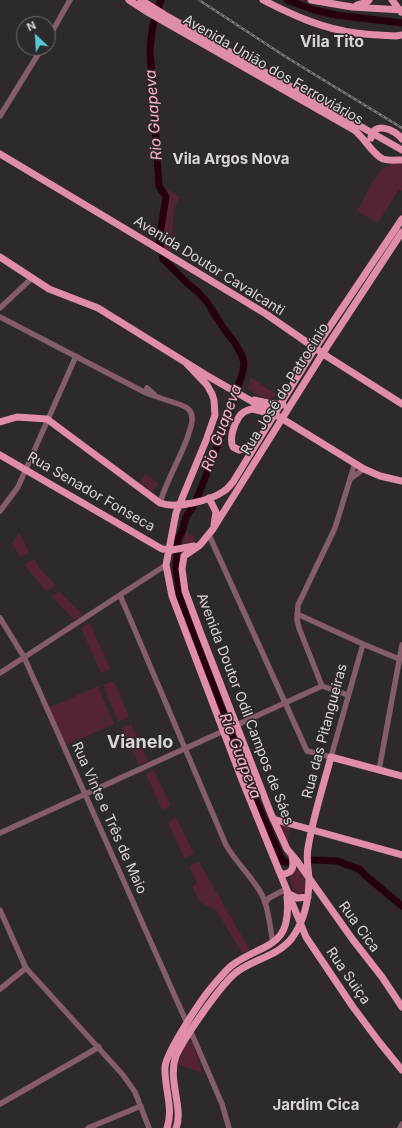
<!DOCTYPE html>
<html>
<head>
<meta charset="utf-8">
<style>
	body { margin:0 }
	#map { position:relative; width:402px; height:1128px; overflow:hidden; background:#2e292a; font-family:Inter,sans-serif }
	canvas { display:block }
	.north { position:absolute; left:16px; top:16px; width:40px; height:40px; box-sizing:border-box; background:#2e292a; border:1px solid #726e6f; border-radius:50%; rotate:335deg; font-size:11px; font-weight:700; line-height:16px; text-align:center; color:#d9d5d6 }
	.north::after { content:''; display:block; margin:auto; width:14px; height:18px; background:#53cbdb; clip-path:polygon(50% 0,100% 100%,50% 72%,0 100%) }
</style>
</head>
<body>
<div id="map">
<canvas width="402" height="1128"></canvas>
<div class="north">N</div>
</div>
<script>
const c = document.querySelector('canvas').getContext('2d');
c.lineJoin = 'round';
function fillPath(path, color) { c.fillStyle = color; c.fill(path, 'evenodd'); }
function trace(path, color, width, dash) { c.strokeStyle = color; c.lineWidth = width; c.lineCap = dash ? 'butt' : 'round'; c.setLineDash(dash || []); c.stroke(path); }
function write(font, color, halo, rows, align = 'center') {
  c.font = font + ' Inter,sans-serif'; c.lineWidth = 3; c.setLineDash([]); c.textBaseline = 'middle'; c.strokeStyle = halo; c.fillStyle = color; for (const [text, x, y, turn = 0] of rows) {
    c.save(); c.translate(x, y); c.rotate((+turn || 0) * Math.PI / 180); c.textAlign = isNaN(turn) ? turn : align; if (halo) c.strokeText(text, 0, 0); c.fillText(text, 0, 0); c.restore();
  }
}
const green = new Path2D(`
	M402 163V191L399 189 378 223 357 211C365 198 375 171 389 165 393 163 398 163 402 163Z
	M161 186 180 197 174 207 171 253 163 250 162 237 167 195Z
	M250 377 276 394 270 400 248 390Z
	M146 474 159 484 152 492 140 482Z
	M186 531 197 540 192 543 183 544Z
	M19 533 29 552 20 557 12 543Z
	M34 559 40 569 56 585 46 591 24 565Z
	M59 591 83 615 75 620 52 597Z
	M90 623 110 669 101 673 81 628Z
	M114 681 129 717 118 722 103 685Z
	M98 686 114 724 66 745 49 708Z
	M131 724 148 761 139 765 122 728Z
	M153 769 171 806 162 810 146 774Z
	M176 817 194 854 184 858 168 822Z
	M279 824 290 827 287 844Z
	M199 862 250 950 242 953 216 910 201 903 192 887 197 883 189 866Z
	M295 868H297C306 876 306 880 305 891L301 894 295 892C290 884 288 876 295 868Z
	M190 1041 194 1045 202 1073 177 1064 186 1044Z`);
const river = new Path2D(`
	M161 0C154 16 151 32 150 50L159 186 166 197 159 240 163 259 188 284 197 291 207 302 224 329 235 343 242 356 244 363 243 371 229 415 200 491 194 505 186 517 182 532 178 539 176 569 180 597 255 799 283 862H286
	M287 0 314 10 336 15 402 23
	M314 860 337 861 359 869 366 876 402 906`);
const minor = new Path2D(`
	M48 39 70 0
	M0 116 42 48
	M0 308 32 278
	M0 317 146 393 181 405C187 407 192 411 192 418 193 424 189 431 188 436 180 459 167 479 160 503
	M147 388 155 395
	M350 479 364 469
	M0 511 18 487 76 356
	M209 535 307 751 331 757 363 644
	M120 595 226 845C236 863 253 877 262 895 269 908 270 929 273 943
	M297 614 363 644 399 659
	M0 618 24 657 194 1039 222 1104 229 1128
	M0 673 166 565
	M322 686 299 628 297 620 298 605 335 528 355 463
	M322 686 348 695
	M379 770 402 645
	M0 833 322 686
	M265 903 269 898 286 889
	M0 910 26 968 123 1075 135 1092 149 1128
	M0 989 26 968
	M0 1104 99 1047
	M88 1128 141 1106
	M400 1128 402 1124`);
const major = new Path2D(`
	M129 0 149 13 354 130C364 137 373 155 383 159 389 161 396 160 402 160
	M141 0 165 15 402 150
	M263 0C292 15 323 29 356 33 369 35 383 35 396 36L402 35
	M311 0 352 7 402 10
	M392 0 401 12
	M357 5 367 2 369 0
	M371 138C373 121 395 129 402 139
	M0 154 152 245 266 314 328 357 402 404
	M402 232 328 345 213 529 200 545 184 556 182 569 185 591 201 634 271 814 287 849 297 861 353 940 382 977 402 1007
	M0 257 49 289 98 308 206 375 281 418 364 469 380 476 402 481
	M187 364 207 385 212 394 214 400 215 415 207 438 176 513 166 565 172 596 242 780 306 937 353 1007 380 1043 402 1070
	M254 400 268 403 283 405
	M0 422 17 417 47 419 160 503C176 509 210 501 224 491 228 489 230 485 233 482L312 353 402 219
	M256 442 246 449 239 450 233 447C229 439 234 424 239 417 242 412 247 410 252 409L265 412
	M0 455 162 549 172 550 194 546
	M209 498 216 512 214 525
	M273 819 402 855
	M279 871 282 874C294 874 294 865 292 856
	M287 893 297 898 308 897
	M167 1128C174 1108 164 1088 165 1067 166 1053 200 1001 211 988 217 981 224 972 231 966 263 942 292 950 287 897
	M176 1128C184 1109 167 1079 176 1056 184 1038 222 982 238 971 255 959 279 955 292 938 305 920 309 900 309 878 308 868 306 858 308 848 313 817 323 787 331 757L402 776`);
const rail = new Path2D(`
	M199 0 286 57 402 128`);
const streetNames = [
	["Avenida União dos Ferroviários",273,70,30],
	["Avenida Doutor Cavalcanti",209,266,32],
	["Rua José do Patrocínio",285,389,-58],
	["Rua Senador Fonseca",91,492,30],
	["Avenida Doutor Odil Campos de Sáes",245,709,69],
	["Rua das Pitangueiras",325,731,-75],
	["Rua Vinte e Três de Maio",109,818,66],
	["Rua Cica",359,927,54],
	["Rua Suiça",348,976,55]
];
const waterNames = [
	["Rio Guapeva",154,115,-94],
	["Rio Guapeva",222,428,-70],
	["Rio Guapeva",240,756,69]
];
const neighbourhoodNames = [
	["Vila Argos Nova",231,159],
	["Jardim Cica",316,1105]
];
const quarterNames = [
	["Vila Tito",332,42]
];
const districtNames = [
	["Vianelo",140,743]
];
fillPath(green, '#552336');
trace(river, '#26000f', 7);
trace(minor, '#855d6a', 5.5);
trace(major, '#e08daa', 7);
trace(rail, '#7e7a7b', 2.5);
trace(rail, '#2e292a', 1, [3]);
write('14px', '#d9d5d6', '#2e292a', streetNames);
write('italic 15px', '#fcb1c9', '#2e292a', waterNames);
write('bold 15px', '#d9d5d6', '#2e292a', neighbourhoodNames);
write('bold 16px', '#d9d5d6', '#2e292a', quarterNames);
write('bold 18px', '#d9d5d6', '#2e292a', districtNames);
</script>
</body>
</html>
